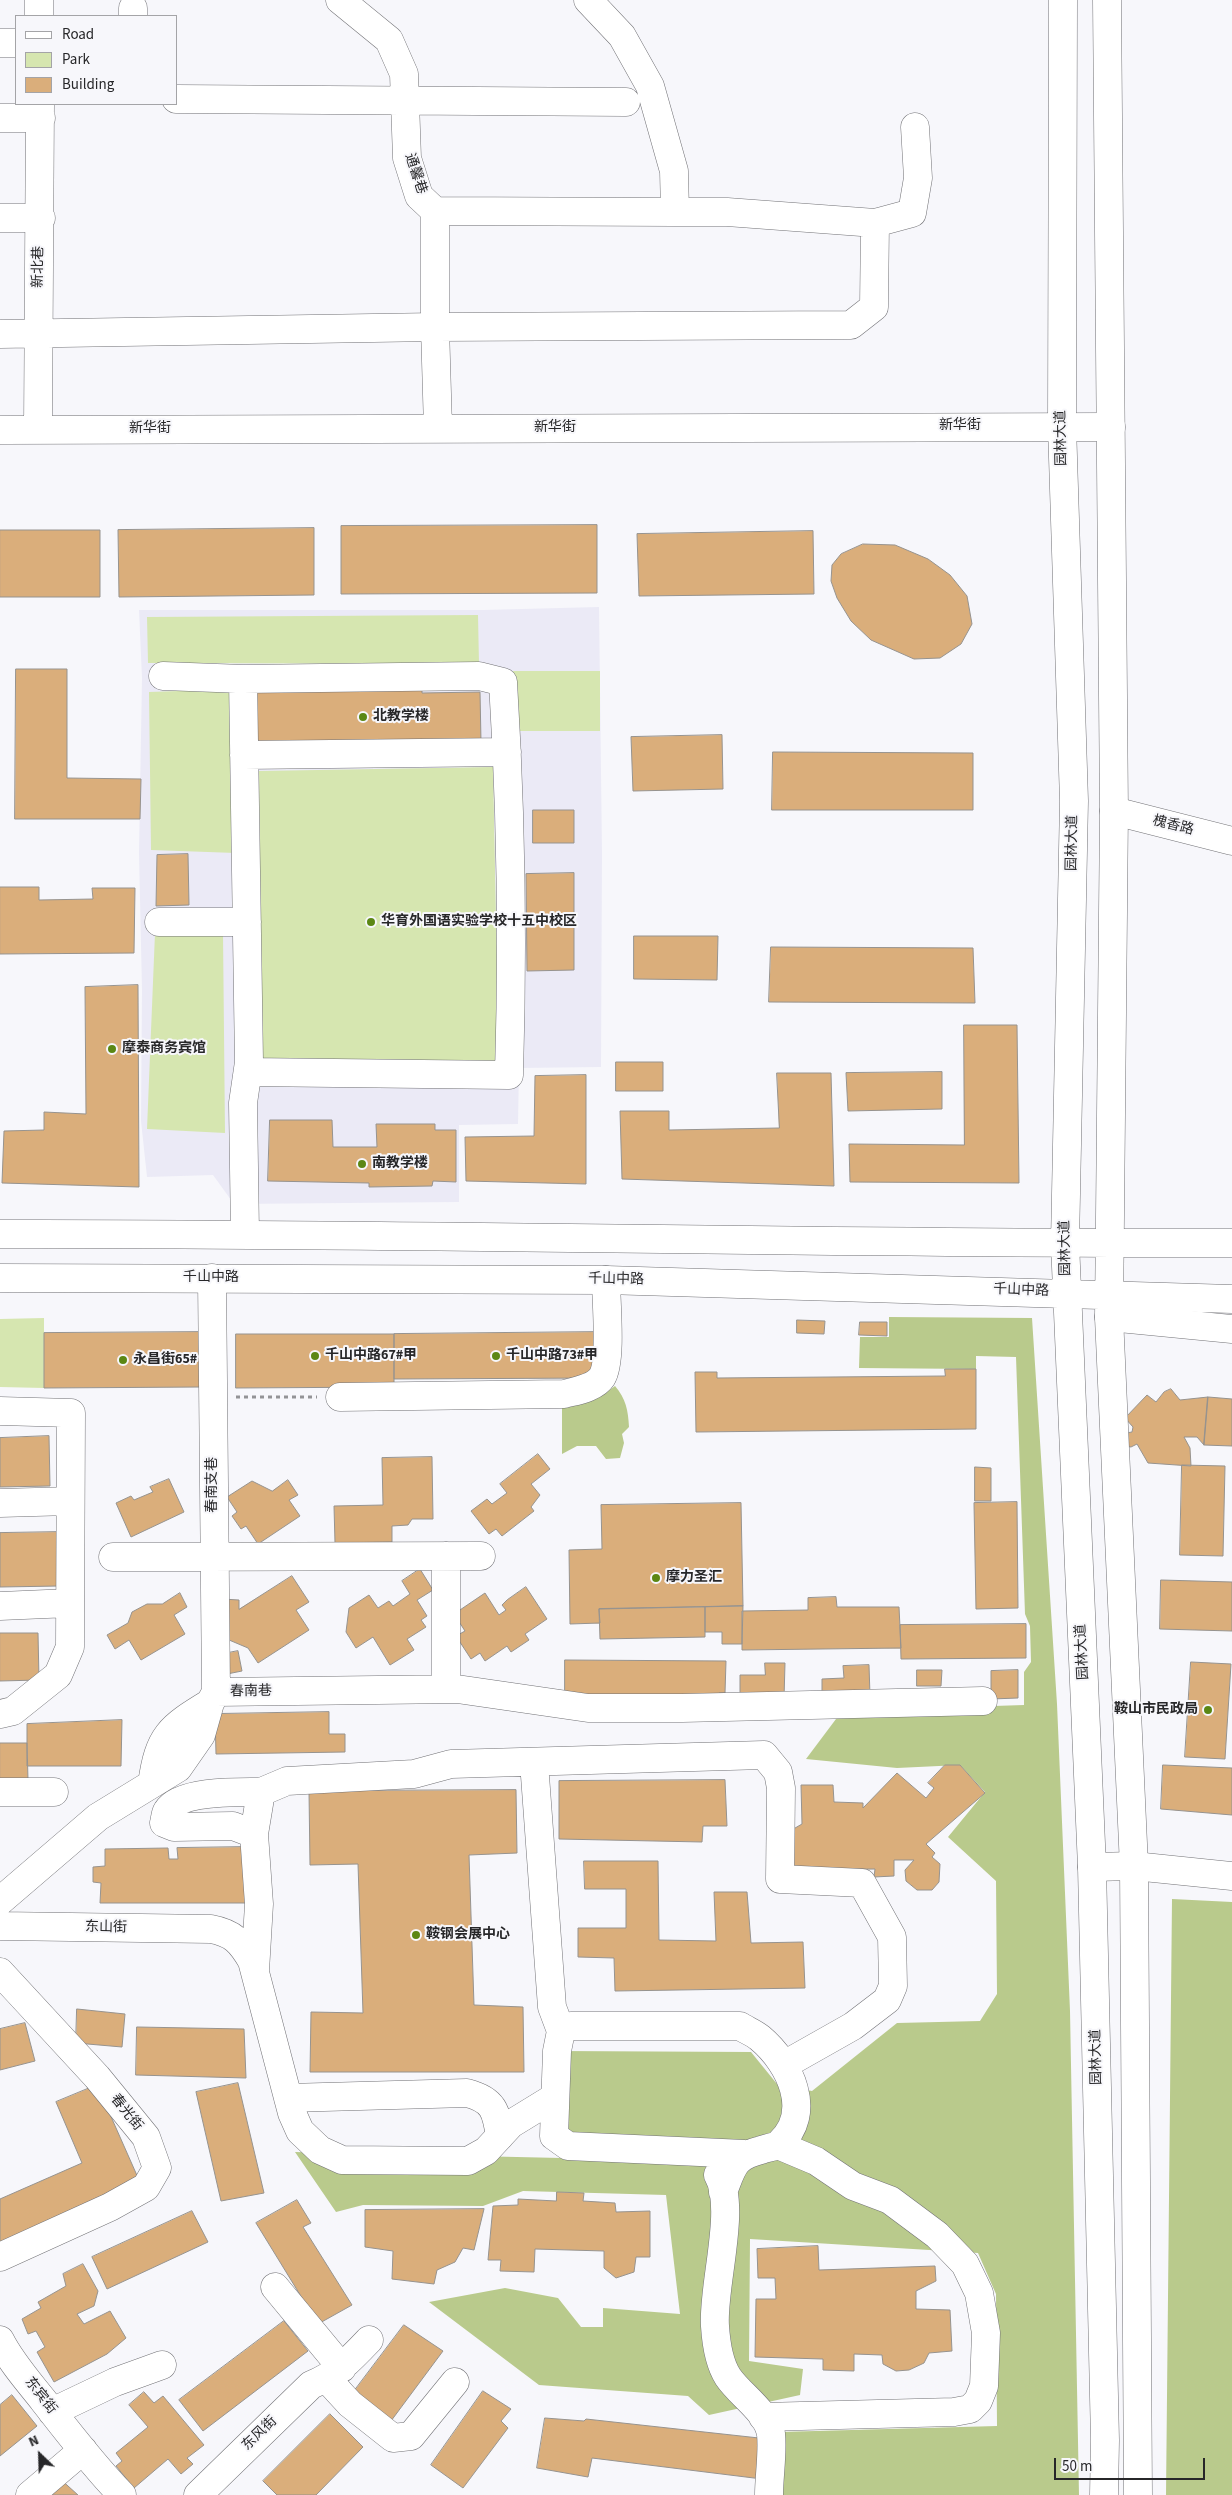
<!DOCTYPE html>
<html>
<head>
<meta charset="utf-8">
<style>
	body { margin:0 }
	#map { position:relative; width:1232px; height:2495px; overflow:hidden; background:#f7f7fb; font-family:"Source Sans 3",sans-serif }
	canvas { display:block }
	.legend { position:absolute; left:15px; top:15px; width:162px; height:90px; box-sizing:border-box; background:#f7f7fb; border:1px solid #a4a4a7; margin:0; padding:6px 9px; list-style:none; font-size:15px; color:#272729 }
	.legend li { display:flex; align-items:center; gap:10px; height:25px }
	.legend b { width:25px; border:1px solid #a4a4a7 }
	.north { position:absolute; left:15px; top:2430px; width:50px; height:50px; -webkit-text-stroke:4px #f7f7fb; paint-order:stroke; rotate:336deg; font-size:14px; font-weight:700; line-height:20px; text-align:center; color:#272729 }
	.north::after { content:''; display:block; margin:auto; width:18px; height:22px; background:#272729; clip-path:polygon(50% 0,100% 100%,50% 72%,0 100%) }
	.scale { position:absolute; left:1054px; top:2458px; width:151px; height:22px; box-sizing:border-box; border:2px solid #272729; border-top:0; padding-left:6px; font-size:15px; line-height:18px; white-space:nowrap; color:#272729; -webkit-text-stroke:4px #f7f7fb; paint-order:stroke }
</style>
</head>
<body>
<div id="map">
<canvas width="1232" height="2495"></canvas>
<ul class="legend">
<li><b style="height:6px;background:#fff"></b>Road</li>
<li><b style="height:14px;background:#d6e6b0"></b>Park</li>
<li><b style="height:14px;background:#daae7b"></b>Building</li>
</ul>
<div class="north">N</div>
<div class="scale">50 m</div>
</div>
<script>
const c = document.querySelector('canvas').getContext('2d');
c.lineJoin = 'round';
function fillPath(path, color) { c.fillStyle = color; c.fill(path, 'evenodd'); }
function trace(path, color, width, dash) { c.strokeStyle = color; c.lineWidth = width; c.lineCap = dash ? 'butt' : 'round'; c.setLineDash(dash || []); c.stroke(path); }
function write(font, color, halo, rows, align = 'center') {
  c.font = font + ' "Source Sans 3","Noto Sans SC",sans-serif'; c.lineWidth = 4; c.setLineDash([]); c.textBaseline = 'middle'; c.strokeStyle = halo; c.fillStyle = color; for (const [text, x, y, turn = 0] of rows) {
    c.save(); c.translate(x, y); c.rotate((+turn || 0) * Math.PI / 180); c.textAlign = isNaN(turn) ? turn : align; if (halo) c.strokeText(text, 0, 0); c.fillText(text, 0, 0); c.restore();
  }
}
const built = new Path2D(`
	M599 607 602 854 601 1067 519 1068 518 1124 459 1125V1202L234 1204 213 1175 147 1177 141 1121 142 990 139 853 142 678 139 610H483Z`);
const green = new Path2D(`
	M478 615 479 664 148 663 147 617Z
	M513 671H600V731H513Z
	M235 689 236 853 151 850 149 692Z
	M493 767 499 1071 262 1068 259 771Z
	M155 933H223L225 1133 147 1129Z
	M44 1318V1388L0 1387V1319Z`);
const forest = new Path2D(`
	M889 1317 1032 1318 1057 1704 1070 2011 1079 2495H776L779 2432 997 2426 996 2294 978 2253 750 2239 749 2361 803 2369 800 2395 709 2415 688 2396 539 2385 429 2302 505 2288 558 2298 581 2327H603V2308L680 2314 666 2195 523 2191 483 2206 363 2205 336 2212 295 2152 561 2158 557 2051 751 2052 777 2084 812 2091 897 2023 980 2021 997 1994 996 1881 948 1837 985 1792 960 1765 897 1768 806 1759 842 1711 1024 1705V1672L1031 1662 1030 1626 1025 1614 1016 1357 976 1356V1369L859 1368 860 1337H889Z
	M615 1386C626 1399 628 1410 629 1427L622 1434 624 1443 620 1458 606 1459 596 1446H577L562 1454V1406L602 1395Z
	M1172 1899 1232 1902V2495H1166Z`);
const building = new Path2D(`
	M597 525V593L341 594V526Z
	M314 528V595L119 597 118 530Z
	M0 530H100V597H0Z
	M813 531 814 594 639 596 637 534Z
	M863 544 895 545 928 559 950 575 967 596 972 624 961 644 940 658 914 659 871 640 851 621 837 598 831 581 832 565 841 554Z
	M16 669H67V778L141 779 140 819H15Z
	M422 685V693L480 692 481 742 245 753V687Z
	M722 735 723 789 633 791 631 737Z
	M773 752 973 753V810H772Z
	M533 810H574V843H533Z
	M188 854 189 905 156 906 157 855Z
	M574 873V970L527 971 526 874Z
	M0 887H39V900L93 899 92 888H135L134 953 0 954Z
	M634 936H718L717 980 634 979Z
	M771 947 973 948 975 1003 769 1002Z
	M138 985 139 1187 2 1183 4 1131 44 1130V1112L86 1114 85 987Z
	M964 1025H1017L1019 1183 850 1182 849 1144 964 1145Z
	M616 1062H663V1091H616Z
	M942 1072V1109L848 1111 846 1073Z
	M777 1073H831L834 1186 622 1179 620 1111H669V1130L779 1128Z
	M586 1075V1184L466 1181 465 1137 534 1136 535 1076Z
	M270 1120H332L333 1147H377L376 1124H435V1130H456V1182L433 1181 432 1186 369 1187V1183L268 1181Z
	M797 1320 825 1321 824 1334 797 1333Z
	M860 1322H887V1336L859 1335Z
	M202 1332V1387L44 1388V1333Z
	M598 1332V1378L394 1379V1334Z
	M236 1334H394V1387L236 1388Z
	M945 1369H976V1429L696 1432 695 1372H717V1378L945 1376Z
	M1171 1389 1180 1400 1208 1397 1204 1445 1197 1437H1184L1190 1448 1191 1466 1148 1463 1137 1444 1131 1447 1123 1446 1126 1433 1132 1432 1133 1427 1125 1418 1147 1395 1156 1402 1164 1392Z
	M1208 1397 1232 1399V1446L1204 1445Z
	M49 1436 50 1486 0 1487V1438Z
	M538 1454 550 1469 531 1484 540 1495 531 1507 534 1511 502 1536 496 1529 489 1534 471 1511 487 1499 492 1504 507 1493 500 1484Z
	M432 1457 433 1519H412L408 1525 392 1526V1542L335 1543 334 1506 383 1505 382 1458Z
	M1182 1465 1225 1466 1223 1556 1180 1555Z
	M975 1467 991 1468V1501H975Z
	M169 1479 184 1512 131 1537 116 1503 131 1496 134 1500 153 1492 150 1487Z
	M288 1480 298 1495 289 1500 300 1516 258 1544 246 1526 241 1529 232 1516 237 1512 227 1497 252 1481 272 1491Z
	M1017 1502 1018 1608 976 1609 974 1503Z
	M741 1503 743 1606 599 1609 600 1623 570 1624 569 1550 602 1549 601 1505Z
	M59 1532V1586L0 1587V1533Z
	M420 1569 433 1590 417 1600 427 1616 421 1620 426 1627 407 1639 414 1650 390 1665 373 1637 356 1648 346 1632 349 1608 369 1595 378 1608 389 1601 393 1606 410 1594 402 1581Z
	M292 1576 309 1602 296 1610 309 1630 258 1663 248 1648 222 1637V1599L239 1600V1609Z
	M1161 1580 1232 1582V1631L1160 1629Z
	M526 1587 547 1619 525 1634 529 1640 511 1652 507 1646 485 1661 480 1653 471 1659 456 1636 465 1631 454 1614 485 1593 499 1615 506 1610 502 1605 507 1600Z
	M180 1593 187 1607 174 1615 185 1634 141 1660 129 1640 115 1649 107 1635 128 1623 132 1612 147 1604H162Z
	M836 1597 837 1607H899L901 1648 742 1650V1611L808 1610V1598Z
	M743 1606 742 1644H722V1632H705V1607Z
	M705 1607V1637L600 1639 599 1609Z
	M1026 1624V1658L901 1659 900 1625Z
	M0 1633H38L39 1680 0 1681Z
	M238 1651 242 1671 227 1674 223 1654Z
	M565 1660 726 1661 725 1693H719V1701L565 1696Z
	M1191 1662 1231 1664 1225 1759 1185 1757Z
	M765 1663H785L784 1699H740V1675H765Z
	M869 1665 870 1696 822 1698V1679L844 1678 843 1666Z
	M917 1670H942L941 1686H917Z
	M1018 1670V1698L991 1699V1671Z
	M329 1712V1734H345V1752L216 1754 215 1714Z
	M122 1720 121 1766H27V1724Z
	M0 1743H27L28 1780H0Z
	M945 1765H960L985 1793 926 1844 935 1853 932 1857 940 1864 939 1882 932 1890H917L906 1881 905 1870 914 1860H894V1876L874 1877 875 1869 784 1870 783 1835 802 1824 801 1785H833L834 1802 863 1803V1808L897 1773 926 1798 934 1788 928 1783Z
	M1163 1765 1232 1768V1815L1161 1809Z
	M725 1780 727 1826H703L702 1842 559 1839V1781Z
	M516 1790 517 1853 469 1855 474 2005 523 2007 524 2072H310L311 2012 363 2013 358 1864 310 1865 309 1791Z
	M244 1847 246 1903H100L101 1883 93 1882V1867L105 1866V1849L168 1848 169 1859H178L177 1848Z
	M584 1861H658L659 1940 716 1941 714 1892H747L751 1943 803 1942 805 1988 615 1991 614 1958 578 1957V1928H626V1889H585Z
	M77 2009 125 2014 122 2047 76 2043Z
	M25 2023 35 2061 0 2070V2029Z
	M137 2027 244 2029 246 2078 136 2075Z
	M238 2083 264 2193 221 2201 196 2092Z
	M97 2085 139 2180 0 2242V2199L82 2163 56 2102Z
	M557 2192 584 2193 583 2201 615 2203 616 2212 650 2211V2257H636L634 2272 616 2278 604 2268V2251L535 2249 534 2272 500 2271 501 2260H488L493 2206 518 2205V2199L556 2201Z
	M297 2200 311 2223 303 2227 352 2305 318 2324 256 2223Z
	M484 2209 474 2250 463 2248 455 2262 437 2270 434 2284 392 2279 393 2251 365 2247V2210Z
	M192 2211 208 2242 107 2289 92 2257Z
	M818 2246 819 2270 935 2266 936 2281 916 2291V2309L950 2310 952 2351 929 2353 924 2363 909 2370 896 2371 883 2364 882 2355 854 2354V2371L823 2370V2359L755 2357 756 2299H776L775 2278H758L757 2249Z
	M83 2264 98 2291 94 2306 77 2314 84 2324 110 2311 126 2338 107 2354 54 2382 37 2352 45 2347 36 2331 28 2334 22 2319 41 2308 38 2302 66 2286 63 2274Z
	M284 2321 308 2351 203 2431 179 2400Z
	M404 2325 443 2351 388 2425 349 2398Z
	M483 2391 511 2409 501 2421 508 2428 463 2488 431 2465Z
	M144 2392 154 2403 163 2396 204 2445 187 2458 193 2464 181 2474 168 2459 134 2488 116 2466 122 2461 116 2453 148 2427 129 2405Z
	M12 2395 37 2426 0 2456V2405Z
	M330 2414 363 2447 316 2495H277L263 2481Z
	M545 2418 584 2421 586 2419 768 2439 762 2479 592 2458 588 2477 537 2468Z
	M58 2477 78 2495H41Z`);
const path = new Path2D(`
	M236 1397H317`);
const minor = new Path2D(`
	M340 0 389 40 404 74 407 158 419 196 435 211V327L438 428
	M133 8V16
	M39 16V0
	M0 43H16
	M176 99 626 102
	M0 118H41
	M435 211 675 212 674 171 650 86 622 36 588 0
	M675 212H727L875 223 912 213 918 178 915 127
	M0 218H41
	M0 334 435 327 851 325 874 307 875 223
	M0 430 1111 427
	M38 430 40 104
	M163 676 243 679 479 676 503 682C511 812 513 944 509 1075L248 1072
	M243 679 249 1062 243 1103 245 1233
	M244 755 507 752
	M1114 811 1232 841
	M159 922H247
	M212 1278 216 1692
	M1109 1317 1232 1329
	M340 1397 564 1394C575 1391 595 1388 602 1377 612 1361 606 1301 606 1280
	M0 1411 71 1413 70 1647 58 1675 13 1711 0 1714
	M0 1503 70 1501
	M113 1557 481 1556
	M0 1606 70 1603
	M446 1689V1556
	M216 1692 457 1689 588 1708H682L983 1701
	M534 1762 552 2007 561 2031
	M152 1784C159 1735 169 1728 210 1703
	M0 1792H54
	M254 1834 233 1826 174 1827 164 1823C165 1820 165 1814 167 1811 180 1790 239 1792 261 1792
	M1092 1867 1134 1866 1232 1876
	M0 1901 98 1817 178 1768 201 1735 210 1703 216 1692
	M0 1926 211 1929C233 1933 241 1942 252 1961L292 2113 300 2131 320 2150 342 2160 468 2161 486 2151 511 2124 555 2097
	M255 1971 259 1904 254 1834 261 1792 287 1781 414 1774 451 1764 764 1755 778 1772 781 1788 780 1879 862 1883 892 1937 893 1986 887 2000 853 2026 784 2065
	M0 1972 97 2077 146 2137 157 2168 146 2187 110 2207 0 2257
	M288 2098 467 2093C494 2100 496 2111 500 2136
	M718 2175C737 2208 712 2287 715 2326 716 2342 719 2363 728 2377 740 2395 767 2411 771 2434 773 2453 769 2476 769 2495
	M723 2192C733 2167 733 2157 761 2150 766 2148 775 2147 779 2144 814 2113 790 2063 760 2038 754 2033 746 2030 740 2026H571L561 2031 557 2051 554 2136 568 2146 744 2154
	M275 2287 342 2368
	M0 2340C11 2362 28 2381 43 2400 68 2432 93 2465 122 2495
	M327 2379 350 2404 393 2438 411 2436 455 2382
	M52 2412 115 2382 162 2365
	M763 2417 954 2412 970 2409 978 2401 984 2386 986 2333 979 2293 965 2264 937 2235 890 2200 853 2186 816 2161 778 2145
	M30 2495 83 2450
	M198 2495 311 2385C336 2375 351 2359 369 2340`);
const major = new Path2D(`
	M1063 0 1062 426 1074 801 1065 1243 1092 1867 1105 2440 1104 2495
	M1107 0 1114 811 1109 1317 1134 1866 1138 2495
	M0 1234C411 1233 821 1244 1232 1243
	M0 1278 606 1280 1232 1299`);
const markers = [
	[363,717,5,"#5b8714"],
	[371,922,5,"#5b8714"],
	[112,1049,5,"#5b8714"],
	[362,1164,5,"#5b8714"],
	[315,1356,5,"#5b8714"],
	[496,1356,5,"#5b8714"],
	[123,1360,5,"#5b8714"],
	[656,1578,5,"#5b8714"],
	[1208,1710,5,"#5b8714"],
	[416,1935,5,"#5b8714"]
];
const streetNames = [
	["通馨巷",415,174,72],
	["新北巷",39,267,-89],
	["新华街",960,426],
	["新华街",555,428],
	["新华街",150,429],
	["园林大道",1062,438,-91],
	["槐香路",1173,826,14],
	["园林大道",1073,843,-89],
	["园林大道",1066,1248,-91],
	["千山中路",211,1278],
	["千山中路",616,1280,1],
	["千山中路",1021,1291,2],
	["春南支巷",213,1485,-90],
	["园林大道",1083,1652,-93],
	["春南巷",251,1692,-1],
	["东山街",106,1928,1],
	["园林大道",1097,2057,-91],
	["春光街",126,2113,51],
	["东宾街",40,2396,52],
	["东风街",260,2434,-44]
];
const poiNames = [
	["北教学楼",373,717],
	["华育外国语实验学校十五中校区",381,922],
	["摩泰商务宾馆",122,1049],
	["南教学楼",372,1164],
	["千山中路67#甲",325,1356],
	["千山中路73#甲",506,1356],
	["永昌街65#",133,1360],
	["摩力圣汇",666,1578],
	["鞍山市民政局",1198,1710,"right"],
	["鞍钢会展中心",426,1935]
];
fillPath(built, '#ebeaf6');
fillPath(green, '#d6e6b0');
fillPath(forest, '#b9ca8c');
fillPath(building, '#daae7b');
trace(building, '#96938f', 1);
trace(minor, '#727276', 29);
trace(major, '#727276', 29);
trace(path, '#939396', 3, [4, 4]);
trace(minor, '#fff', 28);
trace(major, '#fff', 28);
for (const [x, y, r, color] of markers) { const dot = new Path2D(); dot.arc(x, y, r, 0, 2 * Math.PI); c.fillStyle = color; c.fill(dot); trace(dot, '#f7f7fb', 2); }
write('14px', '#272729', '#f7f7fb', streetNames);
write('bold 14px', '#272729', '#f7f7fb', poiNames, 'left');
</script>
</body>
</html>
